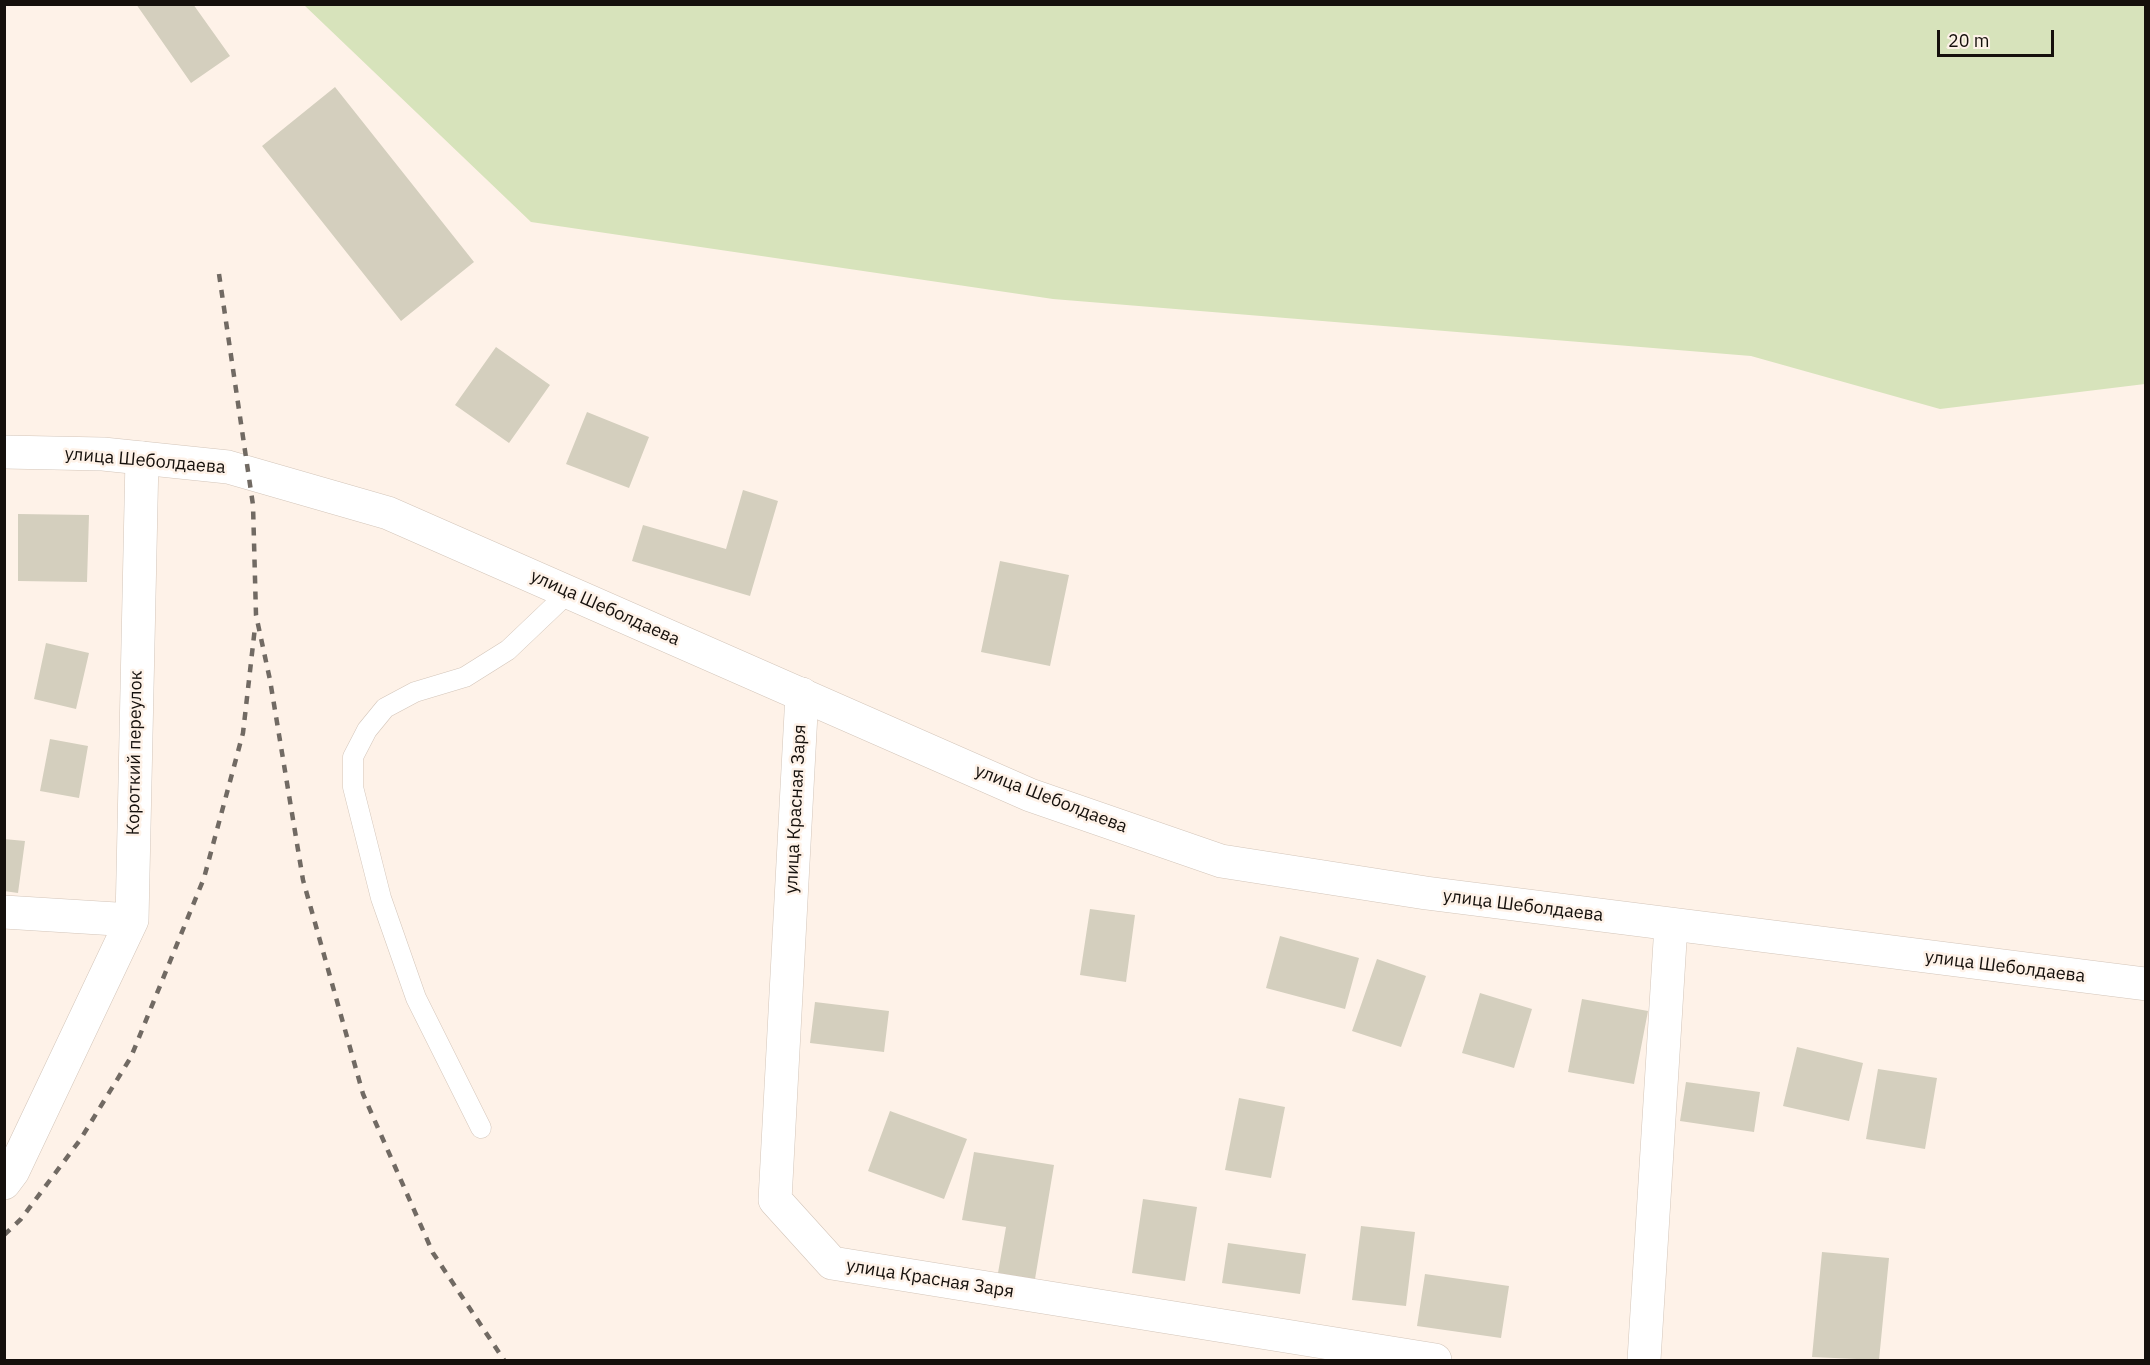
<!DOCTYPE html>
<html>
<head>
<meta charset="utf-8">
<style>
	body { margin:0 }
	#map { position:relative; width:2150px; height:1365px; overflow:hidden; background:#fef2e8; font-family:"IBM Plex Sans",sans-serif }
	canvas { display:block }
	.frame { position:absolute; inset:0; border:6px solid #15100c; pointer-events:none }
	.scale { position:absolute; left:1937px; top:30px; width:117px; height:27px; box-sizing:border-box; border:3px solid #15100c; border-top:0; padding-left:8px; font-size:18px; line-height:21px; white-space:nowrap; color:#15100c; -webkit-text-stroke:4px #fef2e8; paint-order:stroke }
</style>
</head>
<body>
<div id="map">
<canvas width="2150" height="1365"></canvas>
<div class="frame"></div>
<div class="scale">20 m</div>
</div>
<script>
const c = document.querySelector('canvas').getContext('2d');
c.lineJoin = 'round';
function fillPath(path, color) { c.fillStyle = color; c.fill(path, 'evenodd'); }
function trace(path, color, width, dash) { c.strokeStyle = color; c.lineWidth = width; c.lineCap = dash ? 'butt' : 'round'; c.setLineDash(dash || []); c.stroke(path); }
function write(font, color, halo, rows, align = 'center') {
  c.font = font + ' "IBM Plex Sans",sans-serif'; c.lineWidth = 5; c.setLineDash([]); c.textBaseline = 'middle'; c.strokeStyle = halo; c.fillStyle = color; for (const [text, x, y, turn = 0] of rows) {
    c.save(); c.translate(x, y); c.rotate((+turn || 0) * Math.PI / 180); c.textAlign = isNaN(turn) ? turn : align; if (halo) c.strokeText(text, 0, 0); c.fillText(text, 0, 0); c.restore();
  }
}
const water = new Path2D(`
	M304 5H2145V384L1940 409 1751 356 1053 299 531 222Z`);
const building = new Path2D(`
	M136 4H193L230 56 191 83Z
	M335 87 474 262 401 321 262 146Z
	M496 347 550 385 509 443 455 405Z
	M587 412 649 437 629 488 566 464Z
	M743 490 778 501 750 596 632 561 643 525 726 549Z
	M18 514 89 515 87 582 18 581Z
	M1000 561 1069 575 1050 666 981 652Z
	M46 643 89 653 76 709 34 699Z
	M50 739 88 746 79 798 40 791Z
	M4 839 25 841 18 893 4 891Z
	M1090 909 1135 915 1126 982 1080 975Z
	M1280 936 1359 958 1345 1009 1266 988Z
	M1377 959 1426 976 1401 1047 1352 1031Z
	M1480 993 1532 1009 1514 1068 1462 1053Z
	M1582 999 1648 1011 1634 1084 1568 1072Z
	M815 1002 889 1011 884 1052 810 1043Z
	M1797 1047 1863 1063 1849 1121 1783 1106Z
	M1878 1069 1937 1078 1925 1149 1866 1139Z
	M1686 1082 1760 1092 1754 1132 1680 1121Z
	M1239 1098 1285 1107 1271 1178 1225 1170Z
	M890 1111 967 1139 944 1199 868 1171Z
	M974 1152 1054 1165 1035 1279 998 1273 1006 1227 962 1220Z
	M1143 1199 1197 1207 1185 1281 1132 1273Z
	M1361 1226 1415 1232 1406 1306 1352 1300Z
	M1228 1243 1306 1254 1300 1294 1222 1283Z
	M1822 1252 1889 1258 1879 1360 1812 1357Z
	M1425 1274 1509 1286 1501 1338 1417 1326Z`);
const service = new Path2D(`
	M481 1128 416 998 381 898 353 787V757L367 730 385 708 415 692 465 677 508 650 569 592`);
const minor = new Path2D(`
	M802 694 775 1200 832 1263 1435 1360
	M4 912 132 920 142 458
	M4 1183 13 1171 132 920
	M1644 1360 1671 925`);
const tertiary = new Path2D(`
	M4 452 103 454 228 467 388 513 1030 795 1221 861 1426 893 2146 984`);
const rail = new Path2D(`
	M219 274 253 505 256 615 270 680 303 880 363 1094 433 1253 504 1360
	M4 1235 21 1219 80 1140 131 1057 204 878 243 733 255 627`);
const streetNames = [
	["улица Шеболдаева",145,461,5],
	["улица Шеболдаева",605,608,24],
	["Короткий переулок",135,753,-89],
	["улица Шеболдаева",1051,799,21],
	["улица Красная Заря",796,809,-87],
	["улица Шеболдаева",1523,906,7],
	["улица Шеболдаева",2005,967,7],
	["улица Красная Заря",930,1279,9]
];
fillPath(water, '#d7e3bb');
fillPath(building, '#d4cfbe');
trace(service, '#d3c5b9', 21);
trace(minor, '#d3c5b9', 34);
trace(tertiary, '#d3c5b9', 34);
trace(service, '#fff', 20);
trace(minor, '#fff', 33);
trace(tertiary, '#fff', 33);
trace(rail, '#716a63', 4.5, [8, 8]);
write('18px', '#15100c', '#fef2e8', streetNames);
</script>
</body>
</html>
